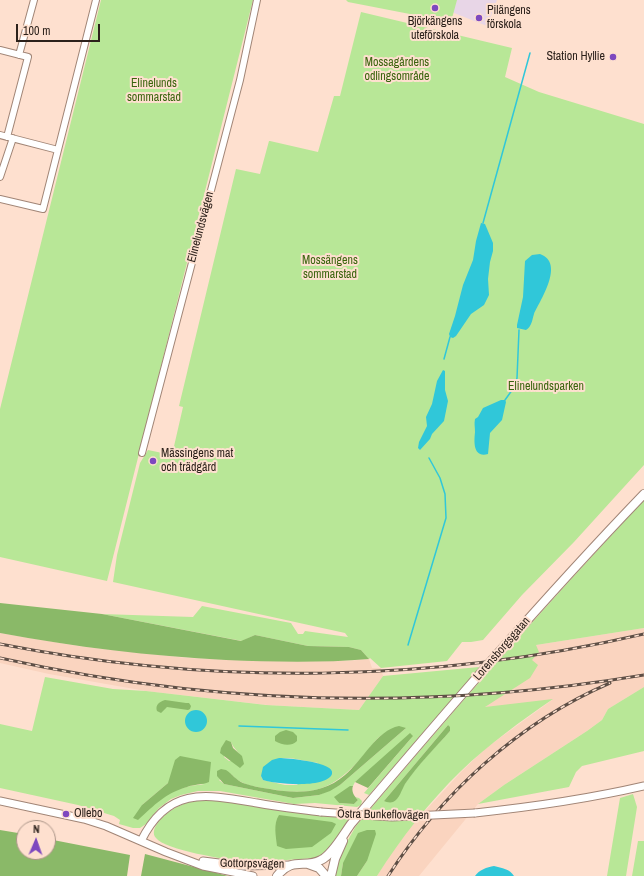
<!DOCTYPE html>
<html>
<head>
<meta charset="utf-8">
<style>
	body { margin:0 }
	#map { position:relative; width:644px; height:876px; overflow:hidden; background:#fee0cf; font-family:"Archivo Narrow",sans-serif }
	canvas { display:block }
	.north { position:absolute; left:16px; top:820px; width:40px; height:40px; box-sizing:border-box; background:#fee0cf; border:1px solid #aa9487; border-radius:50%; rotate:2deg; font-size:11px; font-weight:700; line-height:16px; text-align:center; color:#2c211b }
	.north::after { content:''; display:block; margin:auto; width:14px; height:18px; background:#7d48bf; clip-path:polygon(50% 0,100% 100%,50% 72%,0 100%) }
	.scale { position:absolute; left:16px; top:24px; width:84px; height:18px; box-sizing:border-box; border:2px solid #2c211b; border-top:0; padding-left:5px; font-size:12px; line-height:14px; white-space:nowrap; color:#2c211b; -webkit-text-stroke:3px #fee0cf; paint-order:stroke }
</style>
</head>
<body>
<div id="map">
<canvas width="644" height="876"></canvas>
<div class="north">N</div>
<div class="scale">100 m</div>
</div>
<script>
const c = document.querySelector('canvas').getContext('2d');
c.lineJoin = 'round';
function fillPath(path, color) { c.fillStyle = color; c.fill(path, 'evenodd'); }
function trace(path, color, width, dash) { c.strokeStyle = color; c.lineWidth = width; c.lineCap = dash ? 'butt' : 'round'; c.setLineDash(dash || []); c.stroke(path); }
function write(font, color, halo, rows, align = 'center') {
  c.font = font + ' "Archivo Narrow",sans-serif'; c.lineWidth = 4; c.setLineDash([]); c.textBaseline = 'middle'; c.strokeStyle = halo; c.fillStyle = color; for (const [text, x, y, turn = 0] of rows) {
    c.save(); c.translate(x, y); c.rotate((+turn || 0) * Math.PI / 180); c.textAlign = isNaN(turn) ? turn : align; if (halo) c.strokeText(text, 0, 0); c.fillText(text, 0, 0); c.restore();
  }
}
const built = new Path2D(`
	M644 628V687L608 709 602 720 587 731 504 785 478 804 419 876H377L393 850 414 823 461 772 486 748 552 700 484 708 532 660 536 645Z
	M0 633 78 646 187 658 259 661H347L369 659 372 668H381L383 676 359 710 267 705 146 691 49 674 0 663Z`);
const education = new Path2D(`
	M410 0H497L487 26 444 9Z`);
const green = new Path2D(`
	M101 0H253L107 581 0 557V409Z
	M346 0H457L451 22 348 2Z
	M361 12 512 48 505 77 539 92 644 124V465L574 542 522 595 483 640 471 642H462L447 661 381 668 370 658 369 659 361 650 349 647 308 646 255 635 242 641 102 614 193 617 202 606 291 623 298 634H303L305 631 348 637 345 633 113 582 117 555 140 463 148 450 172 455 183 407 179 406 236 169 260 174 269 141H270L318 152 334 96H340Z
	M644 500V628L536 645 539 652 532 660 538 665 530 678 485 707 553 699C521 721 489 744 461 771 429 802 401 838 377 876H357L367 861 343 863 341 876H334L341 852 356 826C449 715 545 606 644 500ZM448 725 450 731C432 751 408 774 397 798L384 801Z
	M479 667 475 673 369 795 364 793 413 736 355 782 353 786 335 797 339 803 354 804 358 800 355 797 359 798 362 801 361 805 357 807 315 803 294 804 220 791H198L181 795 171 799 159 808 146 824 140 828H133L119 824 120 820 114 816 78 805 0 788V724L32 731 45 677 113 689 146 691 266 705 359 710 383 676ZM406 728 340 785 319 795 293 798 224 784 219 780 231 774C240 785 255 787 270 789 315 797 334 789 364 755 370 749 375 739 382 735 389 731 399 730 406 728ZM231 742C234 750 241 753 242 760L229 761 224 757ZM279 758H290L318 763 297 785H285L263 780 261 776ZM168 783 205 784 190 786 179 789 168 794 157 802 142 805Z
	M644 687V751L582 766 576 772 569 787 478 804 504 785 587 731 602 720 608 709Z
	M633 794 637 807 626 876H607L620 798Z
	M194 800 228 801 271 809 349 819C340 832 331 850 316 858 306 859 296 859 286 860 271 861 257 862 243 861 227 860 165 850 156 838 148 829 165 814 172 810 179 805 187 803 194 800Z
	M638 841H644V876H632Z`);
const forest = new Path2D(`
	M0 603 102 614 241 641 255 635 308 646 349 647 361 650 369 659C322 663 273 662 226 660 150 656 75 647 0 633Z
	M165 700 186 703H189L191 706 190 709 188 710 167 707 161 713 157 711C155 705 159 702 165 700Z
	M448 725 450 727V731C435 748 418 765 405 784 402 789 399 800 393 802 390 803 386 802 384 801Z
	M399 726 406 728 340 785 330 791 319 795 293 798 224 784 217 776V771L221 769 226 770C232 774 236 780 243 783 251 786 261 788 270 789 297 794 323 794 345 775 362 761 377 730 399 726Z
	M286 730 293 732 297 736V741C291 747 282 745 275 741V736L280 732Z
	M410 733 413 736 368 788 355 782Z
	M226 740 231 742 233 748 242 756 244 764 240 768 220 753 221 748Z
	M180 756 211 762 209 782C202 785 194 784 187 787 164 794 156 804 138 820L133 818 142 805 168 783 175 760Z
	M350 786H353C351 791 354 796 358 800L354 804 339 803 334 797Z
	M279 815 332 822 336 824 331 833 312 847 286 849 277 846C276 836 273 824 279 815Z
	M0 830 24 834V852H48V839L130 855 127 876H0Z
	M367 830H375L376 834 367 861 357 876H341L343 863 358 833Z
	M145 854 228 876H141Z`);
const water = new Path2D(`
	M481 223 485 224 493 243V251L490 262 488 279 489 295 484 305 471 314 456 336 453 338 450 337 449 334 455 316 463 285 473 260 476 241Z
	M540 254C565 263 541 299 534 314 532 320 532 326 526 330L517 328V325L523 297 525 261 532 255Z
	M443 370 445 371V390L448 401 444 421 432 434 430 439 420 450 418 448 419 442 427 426 426 417 432 404 437 381Z
	M501 400H505L506 402 502 420 490 433 488 454C473 458 474 442 475 432 475 427 474 424 475 419L478 417 483 408Z
	M185 721a11 11 0 1 1 22 0a11 11 0 1 1-22 0Z
	M279 758C287 758 336 762 332 774 326 789 275 784 263 780L261 776 263 767 272 760Z
	M494 866C502 868 510 869 514 876H475C479 870 487 867 494 866Z`);
const stream = new Path2D(`
	M483 223 530 53
	M444 359 450 337
	M505 400 515 386 517 378 519 330
	M408 645 446 518 445 494 440 478 429 458
	M239 726 348 730`);
const minor = new Path2D(`
	M0 50 28 57 7 137
	M19 55 34 0
	M0 135 58 150
	M0 177 13 138
	M0 199 43 209 96 0
	M142 453 240 80 257 0`);
const tertiary = new Path2D(`
	M0 801 84 819 106 826 166 852 203 866 253 876
	M475 813C532 807 588 799 644 786
	M141 841C168 786 205 794 257 803 278 807 299 809 321 812
	M203 861 243 866 292 865`);
const secondary = new Path2D(`
	M308 864 319 868 326 876
	M277 876C293 856 304 869 321 860 332 855 343 835 351 824 446 712 542 600 644 494
	M331 876 335 859 343 841`);
const rail = new Path2D(`
	M0 644C213 686 432 683 644 634
	M0 658C215 706 427 711 644 675
	M388 876C441 794 519 722 610 683`);
const tertiaryBridge = new Path2D(`
	M321 812 392 817 475 813`);
const markers = [
	[435,8,4,"#7d48bf"],
	[479,18,4,"#7d48bf"],
	[613,57,4,"#7d48bf"],
	[153,461,4,"#7d48bf"],
	[66,814,4,"#7d48bf"]
];
const poiNames = [
	["Pilängens",487,11],
	["förskola",487,25],
	["Björkängens",435,22,"center"],
	["uteförskola",435,36,"center"],
	["Station Hyllie",605,57,"right"],
	["Mässingens mat",161,454],
	["och trädgård",161,468],
	["Ollebo",74,814]
];
const parkNames = [
	["Mossagårdens",397,63],
	["odlingsområde",397,77],
	["Elinelunds",154,84],
	["sommarstad",154,98],
	["Mossängens",330,261],
	["sommarstad",330,275],
	["Elinelundsparken",546,387]
];
const streetNames = [
	["Elinelundsvägen",201,227,-75],
	["Lorensborgsgatan",502,649,-49],
	["Östra Bunkeflovägen",383,815,1],
	["Gottorpsvägen",252,864,1]
];
fillPath(built, '#fad4bf');
fillPath(education, '#e8d6e7');
fillPath(green, '#b8e797');
fillPath(forest, '#8ab968');
fillPath(water, '#30c7d9');
trace(stream, '#30c7d9', 1.5);
trace(minor, '#a18576', 8);
trace(tertiary, '#a18576', 9);
trace(secondary, '#a18576', 10);
trace(minor, '#fff', 6);
trace(tertiary, '#fff', 7);
trace(secondary, '#fff', 8);
trace(rail, '#5e4f46', 3);
trace(rail, '#fee0cf', 1.5, [4.5]);
trace(tertiaryBridge, '#a18576', 9, []);
trace(tertiaryBridge, '#fff', 7);
for (const [x, y, r, color] of markers) { const dot = new Path2D(); dot.arc(x, y, r, 0, 2 * Math.PI); c.fillStyle = color; c.fill(dot); trace(dot, '#fee0cf', 1.5); }
write('12px', '#2c211b', '#fee0cf', poiNames, 'left');
write('12px', '#3a640e', '#fee0cf', parkNames);
write('12px', '#2c211b', '#fee0cf', streetNames);
</script>
</body>
</html>
